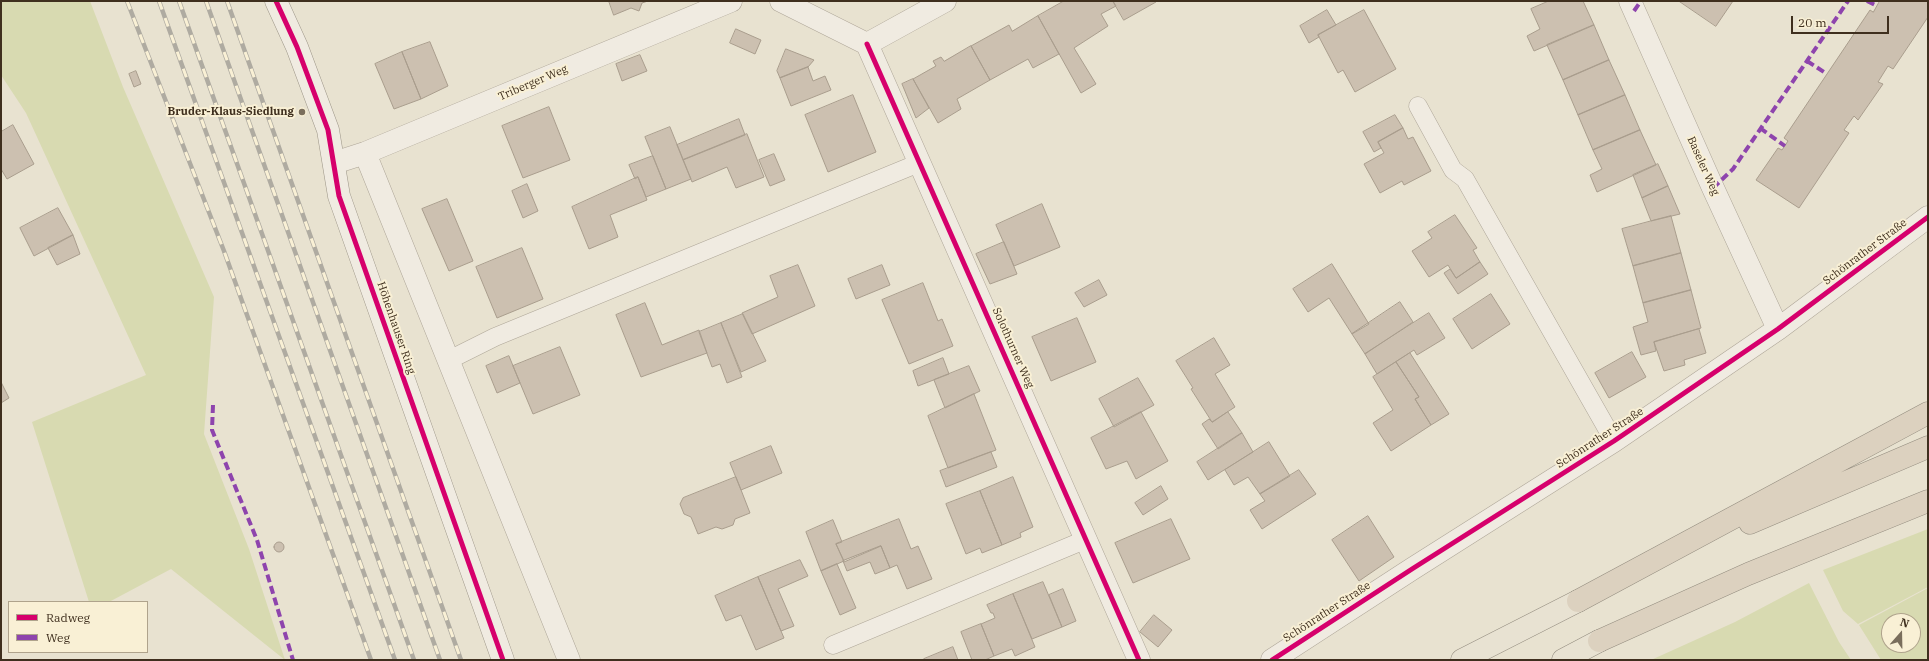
<!DOCTYPE html>
<html>
<head>
<meta charset="utf-8">
<style>
	body { margin:0 }
	#map { position:relative; width:1929px; height:661px; overflow:hidden; background:#e8e2d0; font-family:"IBM Plex Serif",serif }
	canvas { display:block }
	.frame { position:absolute; inset:0; border:2px solid #3f2f1e; pointer-events:none }
	.legend { position:absolute; left:8px; top:601px; width:140px; height:52px; box-sizing:border-box; background:#f9f0d5; border:1px solid #afa38c; margin:0; padding:5px 7px; list-style:none; font-size:12px; color:#3f2f1e }
	.legend li { display:flex; align-items:center; gap:8px; height:20px }
	.legend b { width:20px; border:1px solid #afa38c }
	.north { position:absolute; left:1881px; top:613px; width:40px; height:40px; box-sizing:border-box; background:#f9f0d5; border:1px solid #afa38c; border-radius:50%; rotate:20deg; font-size:11px; font-weight:700; line-height:16px; text-align:center; color:#3f2f1e }
	.north::after { content:''; display:block; margin:auto; width:14px; height:18px; background:#7a6e5c; clip-path:polygon(50% 0,100% 100%,50% 72%,0 100%) }
	.scale { position:absolute; left:1791px; top:16px; width:98px; height:18px; box-sizing:border-box; border:2px solid #3f2f1e; border-top:0; padding-left:5px; font-size:12px; line-height:14px; white-space:nowrap; color:#3f2f1e; -webkit-text-stroke:3px #f9f0d5; paint-order:stroke }
</style>
</head>
<body>
<div id="map">
<canvas width="1929" height="661"></canvas>
<div class="frame"></div>
<ul class="legend">
<li><b style="height:5px;background:#d6006c"></b>Radweg</li>
<li><b style="height:5px;background:#8e44ad"></b>Weg</li>
</ul>
<div class="north">N</div>
<div class="scale">20 m</div>
</div>
<script>
const c = document.querySelector('canvas').getContext('2d');
c.lineJoin = 'round';
function fillPath(path, color) { c.fillStyle = color; c.fill(path, 'evenodd'); }
function trace(path, color, width, dash) { c.strokeStyle = color; c.lineWidth = width; c.lineCap = dash ? 'butt' : 'round'; c.setLineDash(dash || []); c.stroke(path); }
function write(font, color, halo, rows, align = 'center') {
  c.font = font + ' "IBM Plex Serif",serif'; c.lineWidth = 4; c.setLineDash([]); c.textBaseline = 'middle'; c.strokeStyle = halo; c.fillStyle = color; for (const [text, x, y, turn = 0] of rows) {
    c.save(); c.translate(x, y); c.rotate((+turn || 0) * Math.PI / 180); c.textAlign = isNaN(turn) ? turn : align; if (halo) c.strokeText(text, 0, 0); c.fillText(text, 0, 0); c.restore();
  }
}
const green = new Path2D(`
	M1 1H90L123 87 214 297 204 434 249 549 285 660 171 569 109 602H89L32 422 146 375 26 113 1 75Z
	M1928 529V587L1858 624 1843 611 1823 570Z
	M1809 583 1839 642 1851 660H1651L1735 622Z
	M1928 588V660H1881L1859 625ZM1889 621H1913V645H1889Z`);
const building = new Path2D(`
	M609 1H648L642 3 639 11 631 8 614 15Z
	M1064 1H1113L1116 6 1101 14 1108 26 1074 48 1096 84 1081 93 1038 16Z
	M1113 1H1156V2L1124 20Z
	M1549 1H1583L1594 25 1534 51 1527 36 1540 29 1531 9Z
	M1679 1H1733L1716 26Z
	M1880 1H1928V17L1893 69 1888 66 1878 82 1883 84 1858 120 1854 116 1844 130 1849 133 1799 208 1756 180 1778 148 1782 150 1788 141 1784 138 1870 10 1873 12Z
	M1327 10 1336 25 1318 35 1319 37 1309 43 1300 26Z
	M1364 10 1396 69 1355 92 1343 70 1338 73 1318 35Z
	M1038 16 1059 54 1033 68 1028 59 990 80 971 46 1009 25 1012 31Z
	M1594 25 1609 60 1563 80 1547 45Z
	M736 29 761 40 755 54 730 43Z
	M430 42 448 86 421 99 402 52Z
	M971 46 990 80 957 99 961 109 938 123 913 79 936 66 933 61 941 57 944 61Z
	M786 49 814 60 808 67 780 78 777 71Z
	M402 52 421 99 394 109 375 64Z
	M640 55 647 71 622 81 616 64Z
	M1609 60 1625 95 1578 115 1563 80Z
	M808 67 813 81 825 76 831 90 791 106 780 78Z
	M136 71 141 84 134 87 129 74Z
	M913 79 929 108 916 118 902 84Z
	M853 95 876 152 828 172 805 115Z
	M1625 95 1640 130 1593 150 1578 115Z
	M549 107 570 160 523 178 502 126Z
	M1395 115 1403 128 1378 142 1381 148 1374 152 1363 132Z
	M739 119 745 135 683 160 677 145Z
	M13 125 34 164 7 179 1 169V132Z
	M670 127 691 179 666 189 645 137Z
	M1403 128 1408 139 1413 137 1431 171 1404 185 1402 181 1380 193 1364 164 1384 153 1378 142Z
	M1640 130 1656 165 1597 192 1590 175 1602 169 1593 150Z
	M747 134 764 177 736 188 727 167 692 182 683 160Z
	M774 154 785 180 770 186 759 160Z
	M653 156 666 189 646 197 638 177 635 179 629 165Z
	M1658 164 1668 186 1642 198 1633 175Z
	M638 177 647 200 610 215 618 237 589 249 572 207Z
	M527 184 538 211 523 218 512 191Z
	M1668 186 1680 214 1651 221 1642 198Z
	M447 199 473 261 449 271 422 209Z
	M1042 204 1060 247 1014 266 996 225Z
	M58 208 73 235 34 256 20 228Z
	M1455 215 1477 248 1473 250 1480 262 1456 278 1448 265 1429 277 1412 251 1432 238 1428 232Z
	M1671 216 1681 253 1633 266 1622 229Z
	M73 235 80 254 57 265 48 248Z
	M1004 242 1017 274 990 284 976 254Z
	M522 248 543 299 497 318 476 267Z
	M1681 253 1691 290 1643 303 1633 266Z
	M1480 262 1488 274 1458 294 1444 273 1450 269 1456 278Z
	M1332 264 1369 324 1352 334 1329 298 1308 312 1293 289Z
	M798 265 815 306 752 334 742 313 778 297 770 276Z
	M882 265 890 285 856 299 848 279Z
	M1099 280 1107 295 1084 307 1075 293Z
	M923 283 938 321 942 319 953 346 909 364 882 300Z
	M1691 290 1701 328 1654 342 1656 351 1641 355 1633 327 1648 322 1643 303Z
	M1491 294 1510 324 1472 349 1453 319Z
	M1400 302 1413 322 1365 354 1352 334Z
	M645 303 662 345 699 330 707 353 641 377 616 315Z
	M1429 313 1445 338 1417 355 1414 350 1377 374 1365 354Z
	M743 314 766 361 741 372 721 323Z
	M1077 318 1096 362 1051 381 1032 337Z
	M721 323 742 377 727 383 720 364 712 367 699 332Z
	M1699 329 1706 353 1684 360 1685 365 1664 371 1654 342Z
	M1214 338 1230 365 1215 374 1235 407 1212 422 1191 389 1193 388 1176 361Z
	M560 347 580 395 533 414 513 366Z
	M1632 352 1646 377 1609 398 1595 373Z
	M1410 353 1449 414 1431 425 1415 399 1419 397 1396 362Z
	M509 356 520 383 497 393 486 366Z
	M943 358 949 374 918 386 913 371Z
	M1396 362 1419 397 1415 399 1431 425 1391 451 1373 423 1393 410 1373 377Z
	M969 366 980 391 945 408 934 380Z
	M1138 378 1154 405 1114 427 1099 399Z
	M1 382 9 398 1 403Z
	M974 394 996 450 948 468 928 416Z
	M1141 412 1168 461 1136 479 1127 461 1106 469 1091 438Z
	M1228 412 1242 433 1218 449 1202 424 1209 419 1212 422Z
	M1242 433 1253 452 1208 480 1197 462Z
	M1269 442 1290 476 1260 494 1248 477 1234 485 1225 470Z
	M771 446 782 473 741 490 730 463Z
	M991 452 997 467 946 487 940 471Z
	M1299 470 1316 494 1262 529 1250 510 1265 501 1260 494Z
	M736 477 750 513 735 519 733 525 722 529 716 527 698 534 691 517 684 514 680 504 683 498Z
	M1013 477 1033 527 1020 533 1021 537 1002 545 980 491Z
	M1161 486 1168 499 1143 515 1135 503Z
	M980 491 1002 545 982 553 980 548 966 554 946 504Z
	M1368 516 1394 557 1359 581 1332 540Z
	M899 519 911 549 918 546 932 579 907 589 897 565 890 568 881 546 844 562 836 544Z
	M1171 519 1190 559 1133 583 1115 543Z
	M833 520 842 542 836 544 844 561 821 571 806 532Z
	M274 547a5 5 0 1 1 10 0a5 5 0 1 1-10 0Z
	M881 546 890 568 875 574 870 562 847 571 843 561Z
	M800 560 808 576 778 589 794 626 781 631 758 577Z
	M837 564 856 608 840 615 821 571Z
	M758 577 784 638 756 650 741 615 726 621 715 596Z
	M1043 582 1062 627 1032 639 1013 594Z
	M1063 589 1076 621 1062 627 1049 595Z
	M1013 594 1035 647 1015 656 1012 649 994 656 981 624 995 618 993 613H991L987 605Z
	M1154 615 1172 630 1158 647 1140 632Z
	M981 624 994 656 985 660H972L961 632Z
	M953 647 958 660H925L924 659Z`);
const lane = new Path2D(`
	M1418 106 1453 170 1465 179 1614 441
	M449 360 495 337 919 163
	M833 645 1087 539`);
const street = new Path2D(`
	M781 1 867 44 945 1
	M1630 1 1713 188 1778 329
	M867 44 1139 660
	M365 153 569 660
	M334 163 365 153 731 1
	M1272 660 1412 569 1614 441 1778 329 1928 217`);
const secondary = new Path2D(`
	M276 1 297 47 328 130 339 196 503 660`);
const primary = new Path2D(`
	M1462 660 1578 601
	M1563 660 1599 641`);
const highway = new Path2D(`
	M1750 523 1928 447
	M1578 601 1928 413
	M1599 641 1748 574 1928 501`);
const rail = new Path2D(`
	M127 1 224 251 371 660
	M159 1 395 660
	M179 1 414 660
	M206 1 440 660
	M227 1 461 660`);
const quiet = new Path2D(`
	M1867 1 1877 6
	M1634 11 1641 1
	M1807 61 1827 74
	M1760 128 1785 146
	M1713 188 1733 169 1848 1
	M213 405 212 430 257 540 293 660`);
const cycleway = new Path2D(`
	M276 1 297 47 328 130 339 196 503 660
	M867 44 1139 660
	M1272 660 1412 569 1614 441 1778 329 1928 217`);
const markers = [
	[302,112,4,"#7a6e5c"]
];
const streetNames = [
	["Triberger Weg",533,83,-23],
	["Baseler Weg",1703,166,66],
	["Schönrather Straße",1865,252,-37],
	["Höhenhauser Ring",396,328,71],
	["Solothurner Weg",1013,348,66],
	["Schönrather Straße",1600,438,-33],
	["Schönrather Straße",1327,612,-33]
];
const poiNames = [
	["Bruder-Klaus-Siedlung",294,112]
];
fillPath(green, '#d8dab1');
fillPath(building, '#ccc0b0');
trace(building, '#a99d8d', 1);
trace(lane, '#aea698', 19);
trace(street, '#aea698', 23);
trace(secondary, '#9d9688', 23);
trace(primary, '#938c7f', 23);
trace(highway, '#938c7f', 23);
trace(lane, '#f0ebe1', 18);
trace(street, '#f0ebe1', 22);
trace(secondary, '#f0ebe1', 22);
trace(primary, '#e8e2d2', 22);
trace(highway, '#dcd1bf', 22);
trace(rail, '#afaba1', 4.5);
trace(rail, '#f9f0d5', 3, [9]);
trace(quiet, '#8e44ad', 4, [8, 4]);
trace(cycleway, '#d6006c', 5);
for (const [x, y, r, color] of markers) { const dot = new Path2D(); dot.arc(x, y, r, 0, 2 * Math.PI); c.fillStyle = color; c.fill(dot); trace(dot, '#f9f0d5', 1.5); }
write('11px', '#3f2f1e', '#f9f0d5', streetNames);
write('bold 11px', '#3f2f1e', '#f9f0d5', poiNames, 'right');
</script>
</body>
</html>
